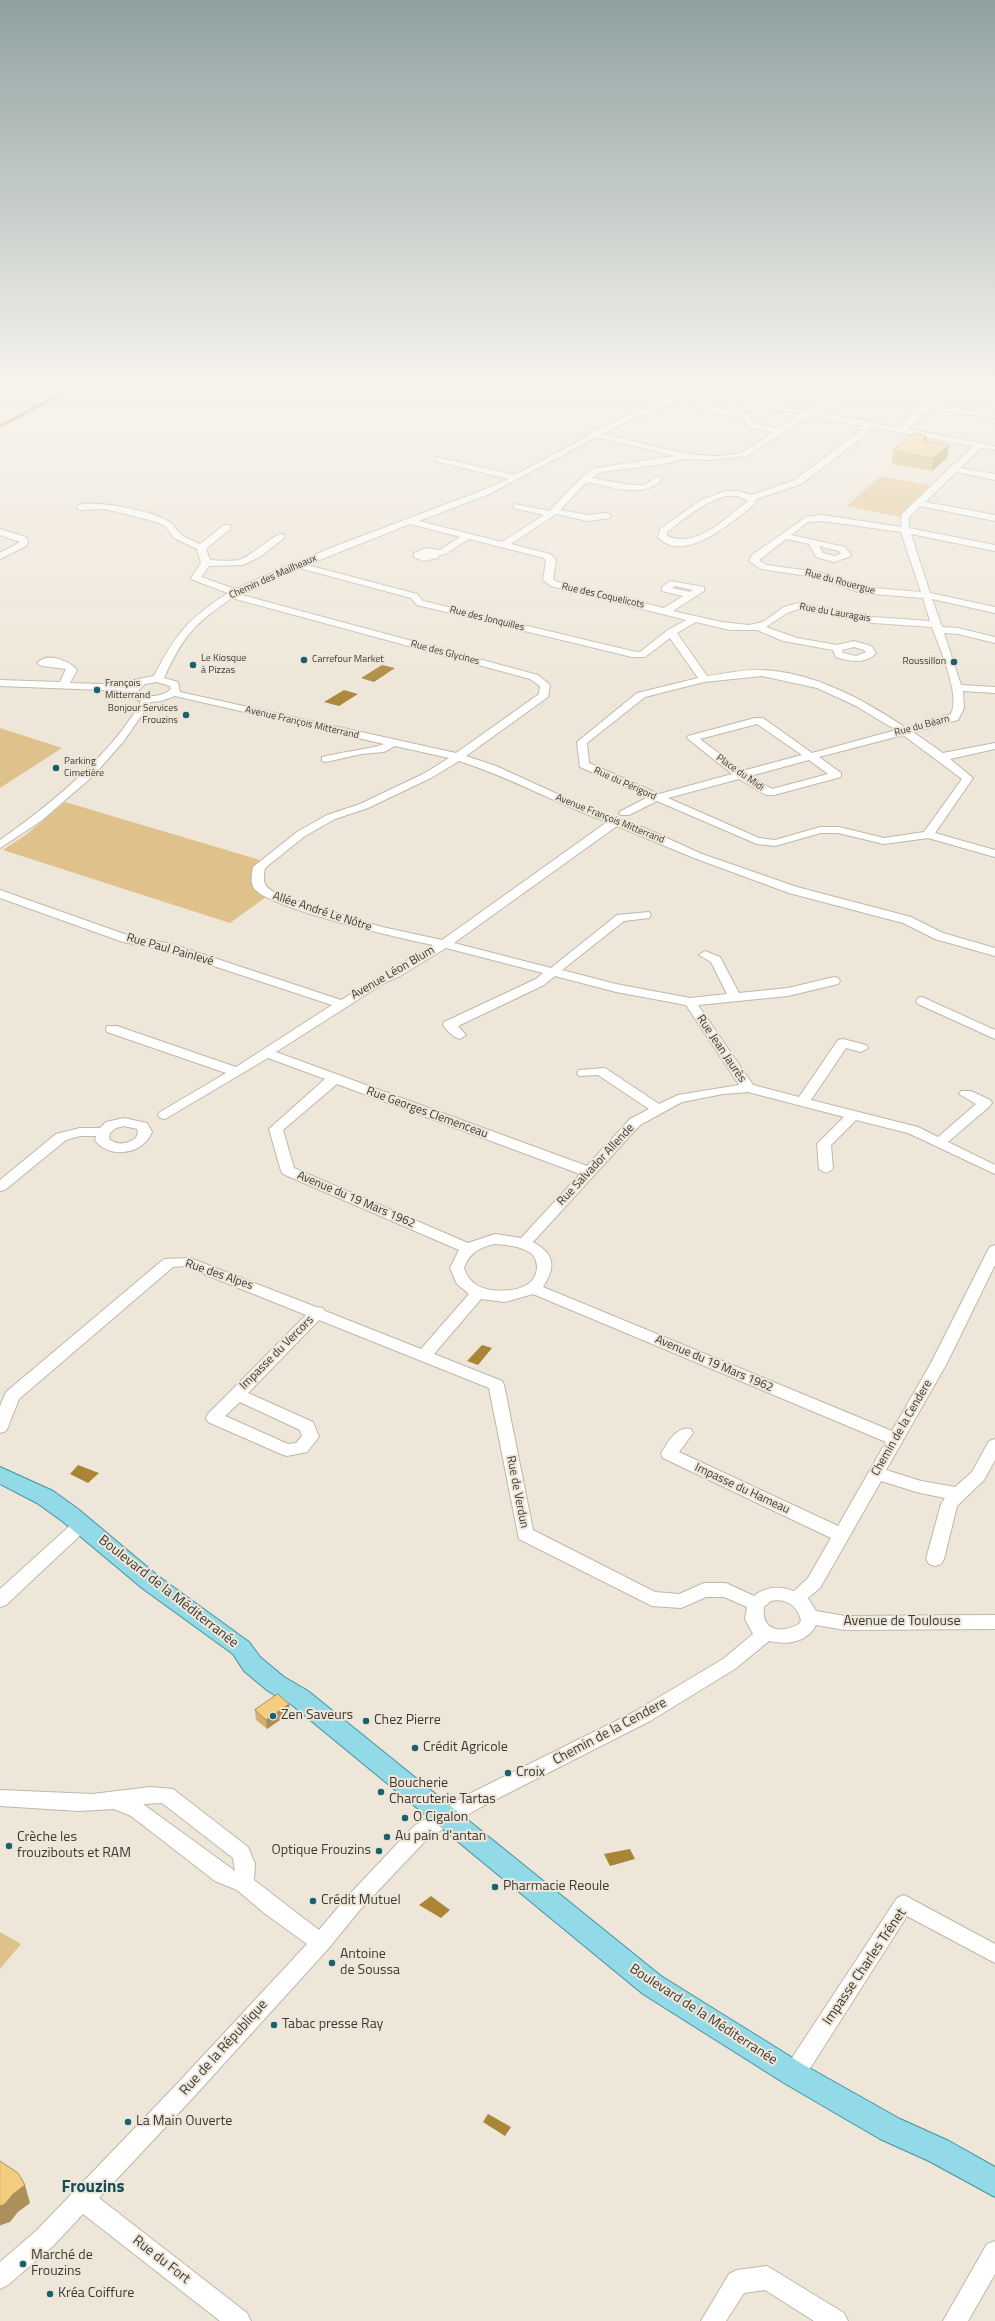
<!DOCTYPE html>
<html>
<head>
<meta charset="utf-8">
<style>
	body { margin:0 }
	canvas { display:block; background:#eee6d8 }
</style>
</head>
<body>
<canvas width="995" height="2321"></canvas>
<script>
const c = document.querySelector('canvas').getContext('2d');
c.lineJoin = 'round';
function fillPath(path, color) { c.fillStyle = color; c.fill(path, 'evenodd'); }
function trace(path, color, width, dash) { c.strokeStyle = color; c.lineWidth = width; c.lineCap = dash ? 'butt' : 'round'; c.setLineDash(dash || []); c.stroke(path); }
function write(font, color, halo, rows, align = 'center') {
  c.font = font + ' "Titillium Web",sans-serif'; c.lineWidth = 4; c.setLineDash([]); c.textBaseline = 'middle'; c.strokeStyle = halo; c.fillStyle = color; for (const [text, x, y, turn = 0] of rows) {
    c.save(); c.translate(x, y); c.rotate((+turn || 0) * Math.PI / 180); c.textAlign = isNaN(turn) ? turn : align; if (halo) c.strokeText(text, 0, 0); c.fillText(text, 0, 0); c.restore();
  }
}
const green = new Path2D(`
	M880 476 930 485 900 517 847 506Z
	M0 728 62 748 0 788Z
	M65 802 260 860C250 875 249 887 266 897L230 923 3 850 27 834Z
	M0 1932 21 1944 0 1969Z`);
const water = new Path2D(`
	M75 385H82L0 428V424Z
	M382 665 395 668 374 682 361 678Z
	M344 690 358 694 339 706 324 702Z
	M482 1345 492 1348 478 1365 467 1361Z
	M78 1465 99 1473 88 1483 70 1474Z
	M630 1849 635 1859 610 1866 604 1854Z
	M431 1896 450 1910 441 1918 419 1905Z
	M488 2114 511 2127 505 2136 483 2122Z`);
const minor = new Path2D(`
	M448 385 486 390 500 385H511C496 398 464 396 448 385Z
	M657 385C669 385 683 389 692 389 699 389 706 385 714 385L702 391 807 411 830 396 821 385H829L838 397 816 412 900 428 917 409 929 404 995 414V418L930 409 923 413 908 429 995 446V450L981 448 960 468 995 474V480L956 472 925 502 995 515V521L920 506 909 517V528L995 545V551L911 534 930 593 995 607V613L932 599 942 627 958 628 995 637V643L958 634 944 633 961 685 995 687V693L963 691 964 708 958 720 913 732 943 753 995 743V749L950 759 973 778 935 833 995 850V857L928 838 884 844 838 833H821L775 846 757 844 657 801 629 815H621L619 813 621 811 648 797 580 767 577 742 637 693 698 678 670 638 645 657H632L417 605 411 598 299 568 238 594 538 675 550 685 548 697 466 756 496 766 590 809 647 829 702 854 797 887 911 917 943 933 995 948V956L935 939 903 923 789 893 694 858 617 826 454 943 551 968 617 915 649 912 651 915 649 918 624 921 562 970 616 984 690 998 727 994 711 962 699 955 705 951 720 957 739 993 788 988 834 977 838 978 840 981 838 984 788 996 698 1005 753 1085 799 1097 838 1040 843 1039 866 1045 868 1048 861 1052 846 1048 811 1100 918 1127 938 1137 976 1104 959 1094 961 1091H971L990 1100 992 1103 990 1106 948 1142 995 1165V1174L908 1133 856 1120 831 1145 833 1169 826 1173 819 1169 817 1144 844 1117 748 1092 723 1094 682 1102 640 1125 533 1242C555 1254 556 1267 543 1287L892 1431 931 1363 988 1250 990 1247 995 1245V1265L947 1363 886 1470 921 1481 955 1487 972 1472 989 1441 995 1439V1460L984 1480 957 1506 944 1559 941 1564 935 1566 929 1564 926 1559 941 1504 945 1498 920 1493 881 1481 820 1588 808 1598 816 1611 845 1616 995 1615V1629L845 1630 816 1625C807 1643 787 1645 769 1641L735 1669 650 1721 481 1807 428 1838 359 1911 328 1949 191 2100 99 2198 247 2313 251 2321H220L83 2214 53 2246 8 2285 0 2289V2262L37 2230 175 2086 307 1944 264 1913 237 1890 215 1881 131 1816 114 1809 79 1811 0 1806V1790L92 1794 151 1787 173 1789 248 1847 255 1864 254 1880 319 1930 345 1899 414 1826 467 1795 636 1711 723 1659 753 1634 745 1619 747 1607 724 1597H706L681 1608 652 1606 519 1539 489 1388 319 1320 248 1393 313 1422 319 1437 307 1452 287 1456 281 1454 208 1422 206 1418 208 1414 306 1315 184 1266 173 1267 19 1399 8 1427 6 1431 0 1433V1406L6 1392 164 1259 190 1258 316 1307 323 1308 325 1311 421 1349 469 1294 457 1284 450 1268 459 1250 283 1174 281 1171 269 1129 325 1079 268 1058 165 1119 160 1118 158 1115 160 1112 226 1073 107 1032 106 1029 107 1026H117L236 1067 332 1005 165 950 123 942 0 898V890L130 936 172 944 341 1000 433 945C404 939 266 908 254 888 250 881 252 874 253 867L297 832 327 815 360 804 423 774 449 758 395 746 384 752 361 754 326 762 322 761V757C332 754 380 747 384 744L175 696 161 701 151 702 123 742 93 776 41 821 0 848V840C45 808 89 773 123 729 129 720 137 711 141 701L134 698 128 691 0 686V680L60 682 66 669 42 666 37 663C47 652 69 660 77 670L70 683 131 685 138 679 154 676C176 633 188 619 228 593L193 580 191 578 201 563 197 549 174 538 166 527 157 522 105 509 81 510 78 509V505C97 500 155 511 171 523 175 526 177 531 181 534 186 539 194 541 200 544L224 525H230V529L206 549 210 560C218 560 230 562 238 560 252 557 274 532 284 534V538L261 556 243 565 209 566 201 577 235 589 333 547 481 491 508 479 436 461V457L515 475 590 435V432L685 392ZM694 394H695L801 414 779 428 753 423 748 414 695 404V408L742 418 747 427 773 432C764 438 753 448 742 452 706 465 641 442 603 434L624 423ZM810 416 863 426 857 433 795 480 751 495 738 491H726L701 500 660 529 658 537C684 566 734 520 755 504L756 499 801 484 863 437 870 427 973 446 902 514 901 527 822 515 806 517 752 555 749 561 761 569 814 577 861 593 923 598 930 621 873 617 798 603 784 607 763 622 749 625 721 622 673 611 704 591V587L670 581 662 587V591L683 596 664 608 557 582 553 579 556 560 550 554 511 544 556 514 588 521 610 518 611 516 607 513 588 515 560 510 587 482C610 486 644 500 662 479L658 476 644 485H631L592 478 600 472 658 465 684 459 709 460 747 456ZM597 437 676 456 595 468 582 477 549 511 514 504V508L544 515 502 542 419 521 487 495ZM726 496H738L748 501C726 518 696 549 667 536V532C686 518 703 502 726 496ZM822 521 901 532 921 592 863 587 819 572 766 565 759 560 786 539 809 544 816 557 834 562 849 557 851 555 845 547 791 535 808 522ZM410 524 460 537 440 550 426 548 414 553V557L423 561 438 558 439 555 445 554 469 539 544 558 546 561 543 580 551 586 686 620 668 630 640 652 632 651 423 601 417 594 307 565ZM819 546 839 551 841 554 834 556 823 553ZM675 586 693 590 690 592 672 588ZM232 598 530 679 540 686 539 694 456 753 180 692 178 682 164 678C183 636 194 624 232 598ZM798 609 873 623 932 627C939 647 961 695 951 714L906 728C864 700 814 672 762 670 744 669 725 674 707 676L677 633 696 622 730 630H757L783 641 833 650 836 657C848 661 866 665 876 653L871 646 854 641 837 645 797 638 766 627 787 613ZM854 647 864 650 866 652 856 656 843 653 842 650ZM762 676 817 688 856 706 896 730 812 753 763 718H755L688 736 687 738 732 774 659 794 589 763 587 743 645 697 704 682ZM157 682 170 686 171 689C162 697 148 699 138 691L145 684ZM757 724 802 755 742 771 700 739ZM903 735 962 779 924 832 884 838 839 827H820L775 840 759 838 668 798 739 779 766 795H774L841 777V773L819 757ZM809 760 828 774 772 789 750 776ZM459 761C510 777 557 804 607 822L442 940 382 927 278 895C265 886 262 886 265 868L305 836 335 819 368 808 431 778ZM446 948 543 973 536 979 444 1022 443 1025C447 1031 453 1037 460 1039L466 1035 458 1026 544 985 555 976 616 992 686 1005 739 1085 678 1095 659 1104 605 1068 579 1070 577 1073 579 1076 598 1075 649 1109 630 1119 587 1166 276 1052 384 983 400 976ZM337 1084 580 1174 521 1238 495 1234 468 1243 294 1168 283 1130ZM495 1244C507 1245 520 1246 531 1253 535 1257 537 1262 537 1267 536 1290 509 1292 491 1290 478 1288 468 1281 464 1268 469 1253 480 1247 495 1244ZM533 1294 886 1442 838 1526 679 1452 693 1433 691 1429C677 1425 667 1443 661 1454L663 1458 831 1538 808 1578 794 1591C780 1586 766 1586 754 1596L726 1583H704L679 1594 655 1592 533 1530 504 1385 502 1381 434 1354 481 1299 505 1302ZM240 1402 300 1430 302 1436 296 1443 288 1444 225 1416ZM771 1601C787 1598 797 1606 801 1620L799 1624C781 1634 761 1631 764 1607ZM162 1803 233 1858 235 1871 143 1804Z
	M0 529 26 537 28 542 26 546 0 559V553L20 542 0 535Z
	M922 997 995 1030V1039L918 1004 916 1001 918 998Z
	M124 1118 147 1123 152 1132C144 1154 109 1160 95 1140L96 1136H80L66 1140 5 1190 0 1191V1180L56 1134 80 1128H100L106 1122ZM124 1126 137 1129 138 1132 136 1138C127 1144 118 1146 109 1139L110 1133 116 1128Z
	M81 1519 87 1521 89 1525 87 1529 6 1605 0 1607V1589L75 1521Z
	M904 1895 995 1944V1963L907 1916 802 2081 794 2084 786 2081 783 2074 786 2067 897 1898Z
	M995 2241V2274L968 2321H943L987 2244Z
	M767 2266 844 2313 848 2321H814L765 2290 744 2293 726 2321H701L729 2274 737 2270Z`);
const major = new Path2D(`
	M0 1467 53 1491 78 1509 158 1576 249 1642 260 1657 284 1677 308 1691 661 1976 804 2065 900 2119 949 2141 995 2167V2197L929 2161 880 2139 784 2083 643 1994 292 1705 268 1691 244 1671 233 1654 142 1588 62 1521 37 1503 0 1484Z`);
const wall = new Path2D(`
	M927 436 926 441 949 445 947 458 932 471 892 464 893 451Z
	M255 1710 290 1713 267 1729 256 1720Z`);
const shadedWall = new Path2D(`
	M927 436 926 449 923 440Z
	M949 445 947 458 932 471 933 458Z
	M289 1704 290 1713 267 1729 266 1720Z
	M25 2185 30 2203 18 2212 10 2222 1 2225 0 2226V2206L13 2194Z`);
const building = new Path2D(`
	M914 433 927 436 923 440 949 445 933 458 893 451Z
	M278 1694 289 1704 266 1720 255 1710Z
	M0 2161 18 2173 25 2185 13 2194 5 2204 0 2206Z`);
const markers = [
	[304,660,4,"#18626f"],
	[954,662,4,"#18626f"],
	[193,665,4,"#18626f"],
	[97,690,4,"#18626f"],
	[186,715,4,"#18626f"],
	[56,768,4,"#18626f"],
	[273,1716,4,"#18626f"],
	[366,1721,4,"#18626f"],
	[415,1748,4,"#18626f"],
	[508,1773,4,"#18626f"],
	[381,1792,4,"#18626f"],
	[405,1818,4,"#18626f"],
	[387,1837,4,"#18626f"],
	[9,1846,4,"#18626f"],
	[379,1851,4,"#18626f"],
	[495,1887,4,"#18626f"],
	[313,1901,4,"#18626f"],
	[332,1963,4,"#18626f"],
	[274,2025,4,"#18626f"],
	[128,2122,4,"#18626f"],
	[23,2264,4,"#18626f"],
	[50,2294,4,"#18626f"]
];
const farStreetnames = [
	["Chemin des Mailheaux",273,577,-24],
	["Rue du Rouergue",840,582,15],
	["Rue des Coquelicots",603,596,13],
	["Rue du Lauragais",835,613,10],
	["Rue des Jonquilles",487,619,14],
	["Rue des Glycines",445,653,15],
	["Avenue François Mitterrand",302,723,13],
	["Rue du Béarn",922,726,-15],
	["Place du Midi",740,773,35],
	["Rue du Périgord",625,784,24],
	["Avenue François Mitterrand",610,819,22]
];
const farPoinames = [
	["Le Kiosque",201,659],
	["à Pizzas",201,671],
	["Carrefour Market",312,660],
	["Roussillon",946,662,"right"],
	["François",105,684],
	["Mitterrand",105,696],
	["Bonjour Services",178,709,"right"],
	["Frouzins",178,721,"right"],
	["Parking",64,762],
	["Cimetière",64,774]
];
const streetNames = [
	["Allée André Le Nôtre",322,912,18],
	["Rue Paul Painlevé",170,950,16],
	["Avenue Léon Blum",393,973,-30],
	["Rue Jean Jaurès",721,1049,56],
	["Rue Georges Clemenceau",427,1113,20],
	["Rue Salvador Allende",596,1165,-47],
	["Avenue du 19 Mars 1962",356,1200,23],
	["Rue des Alpes",219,1275,19],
	["Impasse du Vercors",277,1353,-45],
	["Avenue du 19 Mars 1962",714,1364,23],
	["Chemin de la Cendere",902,1428,-60],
	["Impasse du Hameau",742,1489,25],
	["Rue de Verdun",517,1492,79]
];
const nearStreetnames = [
	["Boulevard de la Méditerranée",168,1592,38],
	["Avenue de Toulouse",902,1622],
	["Chemin de la Cendere",610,1732,-28],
	["Impasse Charles Trénet",865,1967,-56],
	["Boulevard de la Méditerranée",703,2015,33],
	["Rue de la République",224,2048,-48],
	["Rue du Fort",161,2260,38]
];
const nearPoinames = [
	["Zen Saveurs",281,1716],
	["Chez Pierre",374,1721],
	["Crédit Agricole",423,1748],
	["Croix",516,1773],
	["Boucherie",389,1784],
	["Charcuterie Tartas",389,1800],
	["O Cigalon",413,1818],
	["Au pain d'antan",395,1837],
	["Crèche les",17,1838],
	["frouzibouts et RAM",17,1854],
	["Optique Frouzins",371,1851,"right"],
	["Pharmacie Reoule",503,1887],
	["Crédit Mutuel",321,1901],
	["Antoine",340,1955],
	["de Soussa",340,1971],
	["Tabac presse Ray",282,2025],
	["La Main Ouverte",136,2122],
	["Marché de",31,2256],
	["Frouzins",31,2272],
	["Kréa Coiffure",58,2294]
];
const nearQuarternames = [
	["Frouzins",93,2188]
];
fillPath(green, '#dfc28b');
fillPath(water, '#ab8536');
trace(minor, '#bfb8aa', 2);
trace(major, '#45929f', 2);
fillPath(minor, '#fff');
fillPath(major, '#92dae8');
fillPath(wall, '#d3b06d');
fillPath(shadedWall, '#ac9059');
fillPath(building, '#f5cd7f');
trace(building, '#ac9059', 1);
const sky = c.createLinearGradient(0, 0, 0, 710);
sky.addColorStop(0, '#8fa1a1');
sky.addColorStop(0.54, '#f7f4ed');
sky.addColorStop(1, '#f7f4ed00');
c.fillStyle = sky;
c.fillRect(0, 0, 995, 710);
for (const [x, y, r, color] of markers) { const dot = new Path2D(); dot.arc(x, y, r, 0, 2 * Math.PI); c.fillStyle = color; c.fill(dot); trace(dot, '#eee6d8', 1.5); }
write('10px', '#3d3a35', '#eee6d8', farStreetnames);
write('10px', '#3d3a35', '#eee6d8', farPoinames, 'left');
write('12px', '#3d3a35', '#eee6d8', streetNames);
write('14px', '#3d3a35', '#eee6d8', nearStreetnames);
write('14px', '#3d3a35', '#eee6d8', nearPoinames, 'left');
write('bold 17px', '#144e58', '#eee6d8', nearQuarternames);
</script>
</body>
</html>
